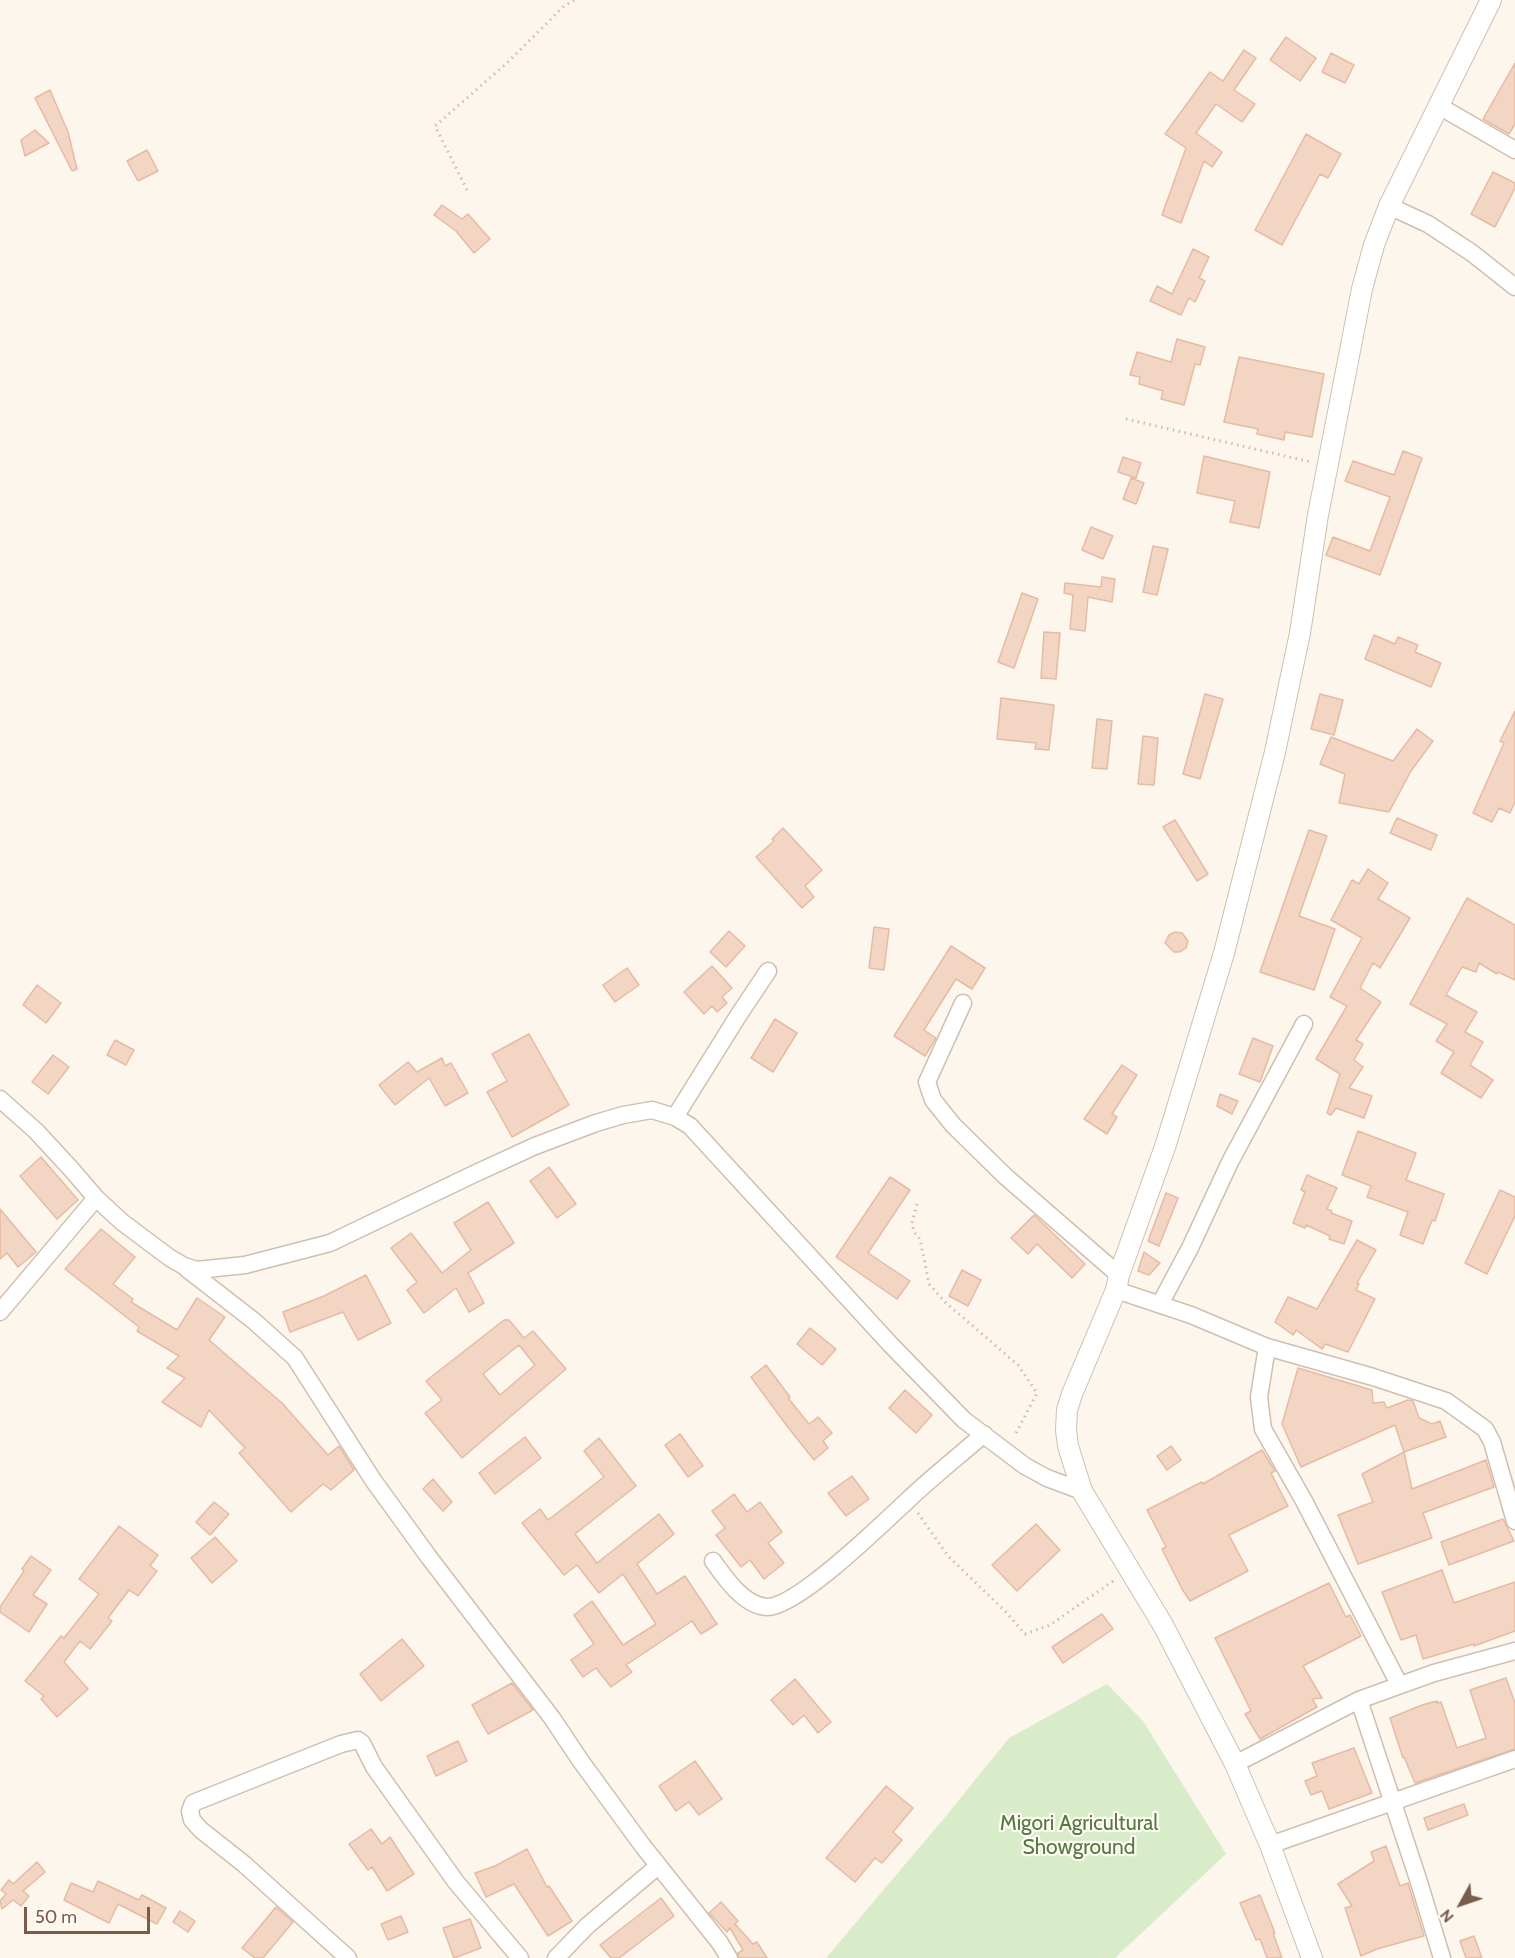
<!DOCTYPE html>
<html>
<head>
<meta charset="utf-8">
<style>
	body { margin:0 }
	#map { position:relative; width:1515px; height:1958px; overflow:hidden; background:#fdf6ec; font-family:Cabin,sans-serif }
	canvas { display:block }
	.north { position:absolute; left:1431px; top:1874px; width:60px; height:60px; -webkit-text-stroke:4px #fffaf3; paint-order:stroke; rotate:230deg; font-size:16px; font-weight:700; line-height:24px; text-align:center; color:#7a5c4d }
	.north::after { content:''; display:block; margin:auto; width:21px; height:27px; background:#7a5c4d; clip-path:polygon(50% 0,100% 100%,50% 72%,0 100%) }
	.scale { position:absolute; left:24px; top:1907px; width:126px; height:27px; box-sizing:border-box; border:3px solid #7a5c4d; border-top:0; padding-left:8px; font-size:18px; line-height:21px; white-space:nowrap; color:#7a5c4d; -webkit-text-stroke:4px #fffaf3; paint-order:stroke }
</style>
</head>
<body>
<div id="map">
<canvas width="1515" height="1958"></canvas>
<div class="north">N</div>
<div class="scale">50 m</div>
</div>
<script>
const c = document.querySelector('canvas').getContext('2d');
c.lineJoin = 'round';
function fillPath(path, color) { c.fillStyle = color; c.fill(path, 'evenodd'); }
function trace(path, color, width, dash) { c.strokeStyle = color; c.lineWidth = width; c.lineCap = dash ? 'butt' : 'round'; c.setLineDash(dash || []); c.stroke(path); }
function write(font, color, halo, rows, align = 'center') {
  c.font = font + ' Cabin,sans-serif'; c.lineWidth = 4.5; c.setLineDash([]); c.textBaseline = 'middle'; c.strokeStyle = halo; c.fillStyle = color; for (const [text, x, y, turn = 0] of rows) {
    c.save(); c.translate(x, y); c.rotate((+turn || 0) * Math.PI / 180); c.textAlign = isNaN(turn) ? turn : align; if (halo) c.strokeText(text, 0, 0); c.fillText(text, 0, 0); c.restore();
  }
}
const green = new Path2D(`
	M1107 1684 1143 1721 1226 1854 1115 1958H826L946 1816 1009 1738Z`);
const building = new Path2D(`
	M1286 37 1316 58 1300 81 1270 60Z
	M1244 50 1256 58 1234 90 1255 104 1242 122 1216 104 1196 133 1222 152 1212 167 1204 161 1181 223 1162 215 1186 148 1165 134 1210 72 1223 81Z
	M1331 53 1354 65 1345 83 1322 72Z
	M1515 63V124L1509 134 1483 119Z
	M50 90 68 132 77 169 72 171 35 98Z
	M35 130 49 143 25 156 21 140Z
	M1306 134 1341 154 1328 178 1320 174 1282 245 1255 230Z
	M147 150 158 171 138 181 127 161Z
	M1493 172 1515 183V188L1495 227 1471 214Z
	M442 205 462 219 468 214 490 239 474 253 456 231 434 215Z
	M1193 249 1209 257 1199 278 1205 281 1195 302 1189 298 1181 315 1150 301 1157 286 1172 294Z
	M1177 339 1205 347 1200 365 1195 364 1184 405 1161 399 1163 391 1139 384 1140 377 1130 375 1137 352 1171 362Z
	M1239 357 1324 374 1312 437 1285 432 1284 440 1257 434 1258 429 1224 422Z
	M1403 451 1422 458 1380 575 1326 555 1333 537 1370 551 1390 497 1345 481 1353 461 1394 475Z
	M1204 456 1270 472 1259 528 1230 522 1235 501 1197 493Z
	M1123 457 1141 463 1136 478 1118 472Z
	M1131 478 1144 483 1136 504 1123 499Z
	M1091 527 1113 536 1103 559 1082 550Z
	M1153 546 1168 549 1157 595 1143 592Z
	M1102 577 1115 579 1112 602 1088 597 1085 631 1070 629 1073 595 1064 593 1065 583 1101 587Z
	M1022 593 1038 599 1014 668 998 662Z
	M1044 632 1060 633 1056 679 1041 678Z
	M1374 635 1395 644 1398 637 1418 645 1415 652 1441 663 1431 687 1365 659Z
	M1205 694 1223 699 1200 779 1183 774Z
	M1320 694 1343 700 1334 735 1311 729Z
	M1001 698 1054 705 1049 750 1035 749 1036 743 997 739Z
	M1515 711V802L1510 813 1499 808 1492 822 1473 813 1504 743 1500 741Z
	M1097 719 1112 721 1107 769 1092 768Z
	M1417 729 1433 741 1411 771 1389 812 1339 803 1345 774 1320 764 1331 737 1393 761Z
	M1143 736 1158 738 1154 785 1138 784Z
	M1397 818 1437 835 1431 850 1390 833Z
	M1175 820 1208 874 1197 881 1163 827Z
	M783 828 822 870 805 886 814 897 802 908 756 857 774 841 772 839Z
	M1309 830 1327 836 1299 916 1335 929 1314 990 1260 972Z
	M1368 869 1388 883 1378 899 1410 918 1380 968 1373 963 1360 988 1381 1002 1356 1040 1363 1044 1354 1060 1363 1067 1349 1088 1372 1096 1364 1118 1336 1108 1331 1115 1327 1113 1340 1074 1316 1059 1347 1006 1330 997 1362 938 1331 920 1352 880 1359 884Z
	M1467 898 1515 925V980L1498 972 1497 974 1479 963 1476 972 1462 967 1446 995 1477 1012 1465 1032 1483 1042 1470 1065 1493 1080 1481 1098 1441 1073 1454 1052 1436 1041 1447 1024 1410 1004Z
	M874 927 889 929 884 970 869 968Z
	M729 931 745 946 726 967 710 952Z
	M1175 932 1182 933 1188 941 1186 948 1180 952H1174L1165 943 1169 935Z
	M951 946 985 968 972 989 956 979 924 1030 936 1038 925 1056 894 1036Z
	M712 966 732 988 722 997 727 1003 717 1012 712 1006 704 1014 684 992Z
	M627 968 639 985 615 1002 603 985Z
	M37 985 61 1003 46 1023 23 1005Z
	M775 1019 797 1033 773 1072 751 1058Z
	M529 1034 569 1105 512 1137 487 1092 507 1081 492 1054Z
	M1253 1038 1273 1046 1260 1082 1239 1074Z
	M115 1040 134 1050 126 1065 107 1055Z
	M53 1055 69 1067 48 1094 32 1082Z
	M442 1058 445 1066 451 1063 468 1093 445 1106 429 1078 395 1105 379 1085 408 1062 417 1072Z
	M1122 1065 1137 1075 1112 1114 1117 1117 1107 1134 1084 1119Z
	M1220 1094 1238 1101 1232 1114 1217 1106Z
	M1358 1131 1416 1153 1406 1180 1444 1194 1435 1221 1432 1220 1423 1244 1400 1235 1408 1212 1367 1197 1371 1186 1342 1175Z
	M41 1157 78 1200 57 1219 20 1176Z
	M549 1167 576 1204 557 1218 530 1181Z
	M1307 1175 1337 1188 1327 1209 1332 1211 1331 1213 1352 1221 1344 1244 1329 1239 1330 1236 1306 1225 1305 1228 1293 1223 1305 1192 1301 1190Z
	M890 1177 910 1190 868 1253 910 1281 897 1299 836 1257Z
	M1500 1190 1515 1197V1216L1487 1274 1465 1263Z
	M1166 1193 1178 1198 1159 1246 1148 1241Z
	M488 1202 514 1243 468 1273 484 1303 469 1312 456 1288 424 1313 407 1290 417 1282 391 1248 411 1233 442 1273 471 1250 454 1223Z
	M0 1209 36 1252 18 1267 7 1253 0 1259Z
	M1034 1215 1085 1264 1072 1278 1037 1244 1028 1254 1011 1238Z
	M101 1229 135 1257 113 1284 133 1299 131 1302 177 1330 197 1298 225 1317 209 1340 282 1403 328 1455 339 1446 354 1470 331 1490 323 1484 291 1512 239 1453 245 1448 209 1410 201 1427 162 1402 185 1378 167 1368 179 1356 137 1331 139 1327 65 1269Z
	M1357 1240 1376 1250 1357 1283 1359 1284 1356 1290 1375 1299 1348 1352 1325 1344 1322 1349 1296 1330 1293 1335 1275 1322 1288 1297 1317 1309Z
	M1144 1252 1160 1263 1149 1275 1138 1271Z
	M962 1270 981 1280 968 1306 949 1296Z
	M366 1275 391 1323 358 1340 343 1312 290 1332 283 1312 324 1296Z
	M504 1320H509L524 1338 533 1331 566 1369 462 1458 425 1413 442 1400 426 1381ZM519 1345 535 1365 500 1395 483 1374Z
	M810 1328 836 1349 822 1365 797 1344Z
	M766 1365 790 1397 788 1398 809 1424 818 1417 832 1433 823 1441 828 1448 814 1460 787 1426 751 1377Z
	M1298 1368 1372 1390 1373 1403 1384 1402 1387 1408 1408 1400 1413 1401 1419 1418 1432 1424 1440 1421 1446 1437 1404 1452 1395 1425 1301 1467 1282 1424Z
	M905 1390 932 1415 916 1433 889 1408Z
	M680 1434 703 1466 688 1477 665 1445Z
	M525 1437 541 1458 495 1494 479 1473Z
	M599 1438 636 1486 575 1534 597 1563 659 1514 674 1534 637 1564 657 1594 685 1576 717 1624 701 1634 692 1621 626 1665 632 1672 611 1687 596 1668 583 1677 571 1660 594 1644 574 1615 592 1601 623 1645 656 1624 623 1574 599 1593 577 1565 564 1575 522 1523 540 1509 548 1520 604 1477 584 1451Z
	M1171 1446 1181 1460 1167 1470 1157 1456Z
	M1262 1450 1275 1471 1271 1473 1288 1506 1229 1535 1248 1571 1190 1601 1182 1589 1162 1549 1166 1547 1147 1510 1202 1482 1203 1484Z
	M1404 1452 1412 1489 1486 1460 1494 1487 1423 1513 1432 1538 1358 1564 1338 1515 1373 1502 1362 1474Z
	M852 1476 869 1499 846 1516 828 1493Z
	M433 1479 452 1502 443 1511 423 1489Z
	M734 1494 747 1512 760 1502 782 1532 768 1543 784 1563 764 1579 750 1560 741 1567 716 1535 725 1528 712 1511Z
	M214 1502 229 1514 210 1535 196 1522Z
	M1503 1519 1514 1541 1449 1565 1441 1542Z
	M1036 1524 1060 1550 1017 1591 992 1565Z
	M119 1526 158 1555 150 1566 157 1571 138 1596 129 1590 108 1618 112 1621 90 1649 80 1641 64 1662 88 1689 57 1717 41 1699 44 1696 25 1681 61 1636 64 1638 99 1594 79 1579Z
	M215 1537 237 1561 212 1583 191 1558Z
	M31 1556 51 1570 33 1595 47 1604 29 1632 0 1612V1607L24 1571 22 1569Z
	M1442 1570 1454 1603 1515 1582V1631L1474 1646V1644L1423 1659 1416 1635 1401 1640 1382 1592Z
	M1329 1583 1346 1617 1350 1615 1361 1636 1303 1666 1322 1698 1312 1699 1317 1707 1260 1739 1245 1714 1251 1711 1215 1638Z
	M1102 1614 1113 1629 1063 1663 1052 1647Z
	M402 1639 424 1666 381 1701 360 1674Z
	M1506 1678 1515 1703V1749L1415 1783 1404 1757 1403 1758 1390 1718 1422 1705 1437 1701V1703L1441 1702 1457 1748 1486 1738 1470 1690Z
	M795 1679 831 1722 818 1733 804 1715 793 1725 771 1700Z
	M512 1683 533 1710 488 1734 472 1705Z
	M458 1741 467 1761 436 1776 427 1756Z
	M1354 1748 1372 1793 1329 1809 1322 1791 1311 1795 1305 1781 1317 1776 1312 1763Z
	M695 1761 722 1799 699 1815 689 1802 676 1811 659 1786Z
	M886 1786 913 1808 893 1832 902 1840 882 1863 875 1858 855 1882 826 1858Z
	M1464 1804 1468 1815 1428 1830 1424 1818Z
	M371 1829 382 1844 390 1837 414 1874 387 1891 372 1867 368 1870 349 1844Z
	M1386 1846 1400 1886 1408 1883 1424 1936 1377 1949 1361 1956 1345 1908 1352 1906 1338 1884 1374 1861 1371 1852Z
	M527 1849 547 1887 549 1886 572 1921 548 1936 514 1884 486 1897 475 1873 495 1866Z
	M37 1862 45 1872 23 1891 29 1896 21 1906 13 1900 2 1909 0 1901 6 1894 1 1890 9 1880 13 1884Z
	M98 1881 139 1900 142 1895 166 1908 157 1924 118 1904 109 1923 64 1900 71 1883 93 1892Z
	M1260 1895 1275 1933H1273L1282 1958H1267L1260 1939 1256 1940 1240 1903Z
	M661 1898 674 1916 619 1958H611L600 1945Z
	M721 1902 738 1921 734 1925 735 1924 753 1944 757 1942 767 1958H739L738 1953 743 1950 730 1928 727 1932 709 1913Z
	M276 1907 293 1922 263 1958H255L242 1948Z
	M180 1911 195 1921 188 1932 173 1922Z
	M401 1916 408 1932 388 1940 381 1924Z
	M470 1919 481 1948 454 1958 443 1928Z
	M1474 1936 1482 1958H1466L1460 1941Z`);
const path = new Path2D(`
	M467 190 435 126 508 62 564 6 575 0
	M1126 419 1311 462
	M917 1204 912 1223 914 1232 920 1239 929 1284 945 1302 1018 1365 1037 1393 1014 1437
	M918 1513 948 1556 1005 1611 1025 1634 1050 1625 1116 1579`);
const minor = new Path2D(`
	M1439 106 1515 150
	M1389 206 1428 224 1472 253 1515 287
	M963 1003 927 1082 933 1100 953 1125 1005 1176 1119 1275
	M0 1099 36 1131 72 1170 96 1198 122 1222 170 1258 184 1266 197 1270 245 1265 330 1243 474 1174 535 1146 596 1123 623 1115 652 1110 675 1117 690 1126 890 1344 964 1420 1025 1466 1047 1478 1082 1491
	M675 1117 738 1016 768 971
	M187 1269 254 1321 295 1358 373 1480 428 1556 552 1718 580 1760 642 1845 720 1943 729 1958
	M1116 1290 1191 1315 1267 1347 1373 1377 1446 1401 1485 1429 1492 1442 1515 1521
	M1160 1304 1190 1248 1230 1162 1304 1024
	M0 1312 96 1198
	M1267 1347 1259 1397 1263 1429 1304 1501 1399 1684
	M713 1561C725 1578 744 1606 767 1607 798 1607 883 1523 908 1500 932 1477 959 1456 984 1434
	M1359 1700 1418 1879 1442 1958
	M1235 1764 1359 1700 1434 1673 1515 1651
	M1270 1845 1515 1759
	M348 1958 244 1864 201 1830 192 1820 190 1811 193 1803 341 1744 358 1740 362 1743 374 1767 456 1882 520 1958
	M556 1958 587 1926 658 1866`);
const tertiary = new Path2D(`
	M1312 1958 1270 1845 1235 1764 1163 1625 1082 1491 1068 1446 1066 1430 1067 1410 1072 1394 1116 1290 1119 1275 1166 1144 1224 953 1275 752 1300 633 1318 515 1362 289 1374 245 1389 206 1491 0`);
const parkNames = [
	["Migori Agricultural",1079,1824],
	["Showground",1079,1848]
];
fillPath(green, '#d8ecc9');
fillPath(building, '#f3d5c3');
trace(building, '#e6bba3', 1.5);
trace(minor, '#d1beb0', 19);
trace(tertiary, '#d1beb0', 22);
trace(path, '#d9b8a5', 3, [1.5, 4.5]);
trace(minor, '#fff', 16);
trace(tertiary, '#fff', 20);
write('21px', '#537a41', '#fffaf3', parkNames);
</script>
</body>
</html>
